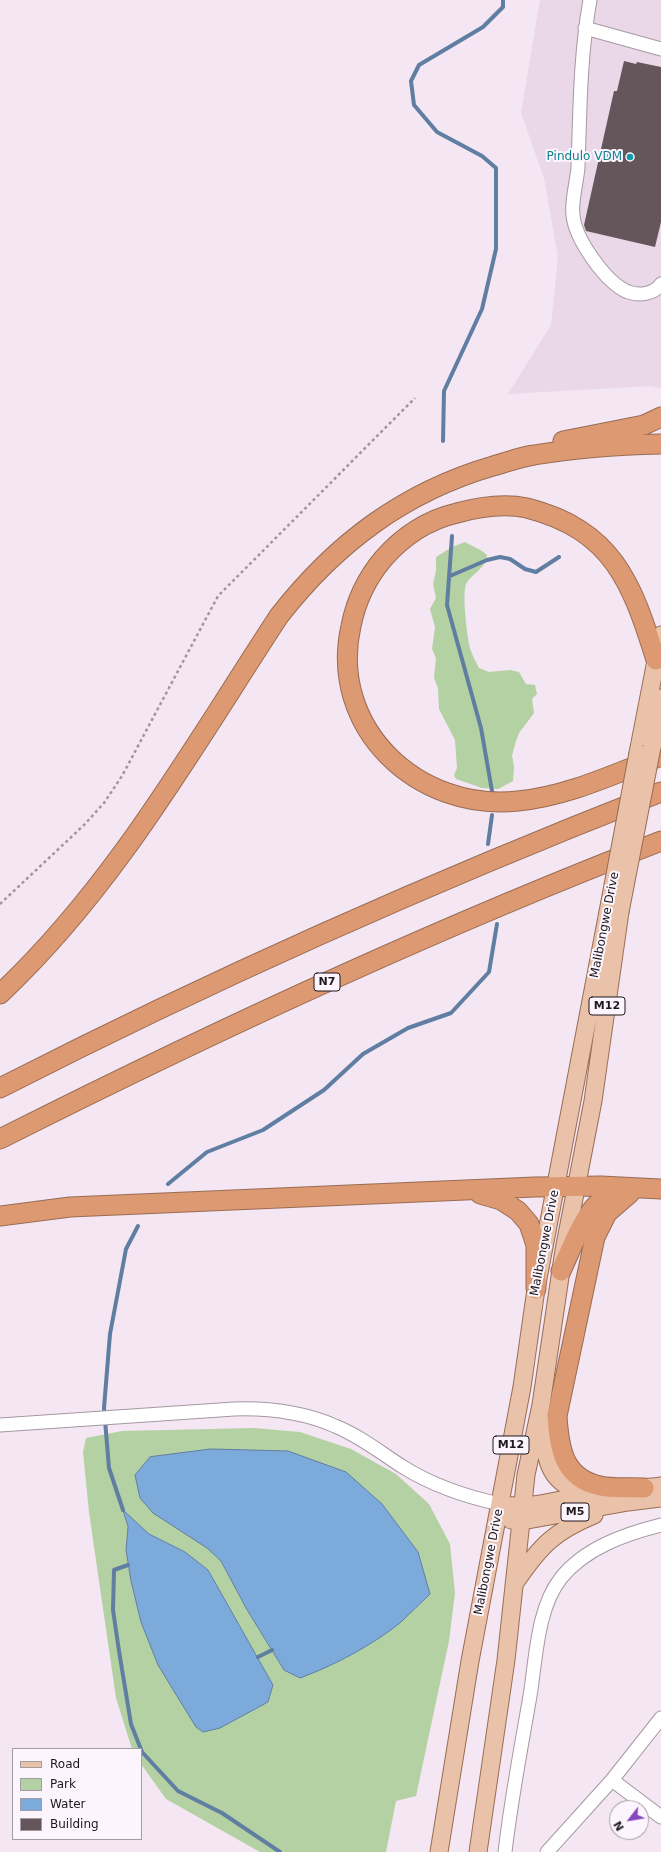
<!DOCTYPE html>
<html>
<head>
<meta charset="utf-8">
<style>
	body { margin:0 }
	#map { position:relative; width:661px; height:1852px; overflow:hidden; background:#f4e6f2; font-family:"DejaVu Sans",sans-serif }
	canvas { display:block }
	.legend { position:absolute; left:12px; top:1748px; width:130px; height:92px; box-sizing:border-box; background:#fdf5fd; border:1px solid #a39da3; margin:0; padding:5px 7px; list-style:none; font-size:12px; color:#1d191d }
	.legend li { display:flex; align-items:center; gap:8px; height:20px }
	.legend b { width:20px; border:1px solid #a39da3 }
	.north { position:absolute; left:609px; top:1800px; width:40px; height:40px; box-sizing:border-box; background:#fdf5fd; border:1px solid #a39da3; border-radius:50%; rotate:239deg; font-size:11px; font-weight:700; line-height:16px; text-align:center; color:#1d191d }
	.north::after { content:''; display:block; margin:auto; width:14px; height:18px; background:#8748bd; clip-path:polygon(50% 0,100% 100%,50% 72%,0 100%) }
</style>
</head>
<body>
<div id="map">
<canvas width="661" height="1852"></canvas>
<ul class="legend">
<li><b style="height:5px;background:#eac2aa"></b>Road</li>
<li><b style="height:11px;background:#b4d1a3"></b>Park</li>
<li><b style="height:11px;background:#7caadb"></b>Water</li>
<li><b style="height:11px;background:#65565c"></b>Building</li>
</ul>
<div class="north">N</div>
</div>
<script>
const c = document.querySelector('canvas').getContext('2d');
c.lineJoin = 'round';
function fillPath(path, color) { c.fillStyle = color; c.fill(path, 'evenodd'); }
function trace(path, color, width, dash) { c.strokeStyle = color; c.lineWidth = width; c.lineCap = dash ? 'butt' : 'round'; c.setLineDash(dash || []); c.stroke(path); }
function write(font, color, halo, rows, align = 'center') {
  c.font = font + ' "DejaVu Sans",sans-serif'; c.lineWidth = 4; c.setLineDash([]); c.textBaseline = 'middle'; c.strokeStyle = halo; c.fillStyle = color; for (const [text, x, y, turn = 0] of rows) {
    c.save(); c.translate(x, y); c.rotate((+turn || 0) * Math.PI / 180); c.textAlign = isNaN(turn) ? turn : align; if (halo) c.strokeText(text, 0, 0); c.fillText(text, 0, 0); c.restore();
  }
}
const built = new Path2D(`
	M540 0H661V388L650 386 508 394 551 325 558 257 544 178 521 113Z`);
const green = new Path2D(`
	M465 542C473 547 481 549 487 555 486 569 472 573 466 584 462 595 467 636 470 648 472 655 476 662 479 668L489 672 510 670 519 672 526 684 535 685 537 694 532 699 534 713 519 733 516 741 512 756 514 766 513 781 498 789 482 788 456 779 454 775 457 768 455 740 439 709 438 688 434 678 436 658 432 649 435 627 430 609 436 598 433 584 436 571V557L452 547Z
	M254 1428 300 1432 351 1449 396 1474 429 1504 450 1544 455 1593 449 1641 416 1796 396 1801 386 1852H260L166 1799 141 1764V1749H132L116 1698 89 1512 83 1452 86 1438 122 1431ZM123 1511 149 1534 185 1552 208 1570 273 1685 268 1702 246 1713 141 1622 131 1581 126 1550 128 1527ZM207 1548 361 1648 284 1670 246 1608 221 1561Z`);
const water = new Path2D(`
	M211 1449 288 1451 346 1472 382 1504 418 1552 430 1594C420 1603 411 1613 401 1622 373 1645 333 1666 300 1678L284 1670 246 1608 221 1561 207 1548 153 1513 140 1498 135 1475 150 1457Z
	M123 1510 149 1534 185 1552 208 1570 273 1685 268 1702 220 1728 203 1732 196 1727 158 1665 141 1622 131 1581 126 1550 128 1527Z`);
const stream = new Path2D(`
	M443 441 444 391 482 309 496 249V168L482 156 437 132 414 105 411 81 419 65 483 27 503 7V0
	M452 536 447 605 481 728 492 791
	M450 576 487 560 500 557 510 559 525 569 536 572 559 557
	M488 844 492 815
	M168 1184 207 1152 263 1130 324 1090 363 1054 408 1028 451 1013 489 972 497 924
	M123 1510 109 1468 104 1408 110 1334 126 1249 138 1226
	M128 1565 114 1570 113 1610 119 1651 131 1724 142 1752 178 1791 222 1813 280 1852
	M258 1657 272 1650`);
const building = new Path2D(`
	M624 61 636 64 637 62 661 67V222L655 247 586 231 584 225 614 91H617Z`);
const path = new Path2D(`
	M0 904 84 825 104 803 122 776 218 596 415 398`);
const minor = new Path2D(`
	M590 0C580 55 580 111 578 167 577 182 571 201 573 215 575 239 606 283 628 292 640 296 654 294 661 284
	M585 28 661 49
	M0 1425 234 1409C268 1408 303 1412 335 1426 360 1436 381 1453 403 1467 432 1485 467 1497 500 1504
	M612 1780 661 1817
	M505 1852C511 1800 521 1748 530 1696 536 1659 537 1608 561 1578 585 1548 625 1534 661 1525
	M547 1852 612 1780 661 1718`);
const major = new Path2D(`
	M652 747 661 698
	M638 753 661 635
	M542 1421C546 1458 546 1485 588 1493
	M500 1504C526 1511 563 1498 591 1494 614 1490 638 1489 661 1486
	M511 1520 522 1521 628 1502 661 1498
	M517 1580C541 1545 555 1531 594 1515
	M439 1852 470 1661 522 1387 536 1289 607 917
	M478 1852 506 1660 526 1475 541 1405 564 1250 593 1101 620 912`);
const highway = new Path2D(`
	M563 441 644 425 661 417
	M656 660C632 583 613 530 527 508 503 503 479 507 457 513 427 520 403 536 383 559 367 578 356 601 351 626 328 728 418 812 518 801 568 796 614 774 661 756
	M0 994C115 886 193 747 279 616 336 543 404 492 493 466 507 462 520 457 534 455 576 448 619 445 661 444
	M0 1088C215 978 436 880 661 792
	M0 1139C216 1030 436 928 661 841
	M630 1193 607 1213 595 1237 557 1416C559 1448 563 1478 600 1486 614 1489 630 1487 644 1488
	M480 1194 501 1200 518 1211 529 1224 536 1245V1289
	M0 1216 70 1207 535 1187 601 1186 661 1189
	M561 1271C570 1252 586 1208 604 1199 611 1195 619 1195 626 1194`);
const majorBridge = new Path2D(`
	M620 912 652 747
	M607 917 638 753`);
const markers = [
	[630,157,4,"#0f9aa8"]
];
const shields = [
	[327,982,26],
	[607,1006,36],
	[511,1445,36],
	[575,1512,28]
];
const shieldNames = [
	["N7",327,982],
	["M12",607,1006],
	["M12",511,1445],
	["M5",575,1512]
];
const cultureNames = [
	["Pindulo VDM",622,157]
];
const streetNames = [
	["Malibongwe Drive",605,925,-79],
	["Malibongwe Drive",545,1243,-79],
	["Malibongwe Drive",489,1562,-79]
];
fillPath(built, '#ead7e8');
fillPath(green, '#b4d1a3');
fillPath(water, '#7caadb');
trace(water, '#607ea2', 1);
trace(stream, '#607ea2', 4);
fillPath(building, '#65565c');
trace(minor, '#a498a3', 15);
trace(major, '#996c54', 19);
trace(highway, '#996c54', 21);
trace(path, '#a0969f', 2.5, [3, 3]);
trace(minor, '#fff', 13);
trace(major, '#eac2aa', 17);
trace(highway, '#dc9972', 19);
trace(majorBridge, '#996c54', 19, []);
trace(majorBridge, '#eac2aa', 17);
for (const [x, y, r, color] of markers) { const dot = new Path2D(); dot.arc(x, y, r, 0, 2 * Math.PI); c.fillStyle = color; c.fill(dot); trace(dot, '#fdf5fd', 1.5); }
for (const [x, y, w] of shields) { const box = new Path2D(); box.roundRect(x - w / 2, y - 9, w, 18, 3); c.fillStyle = '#fdf5fd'; c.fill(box); trace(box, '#1d191d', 1); }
write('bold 11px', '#1d191d', null, shieldNames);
write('12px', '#0d838f', '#fdf5fd', cultureNames, 'right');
write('12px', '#1d191d', '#fdf5fd', streetNames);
</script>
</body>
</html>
